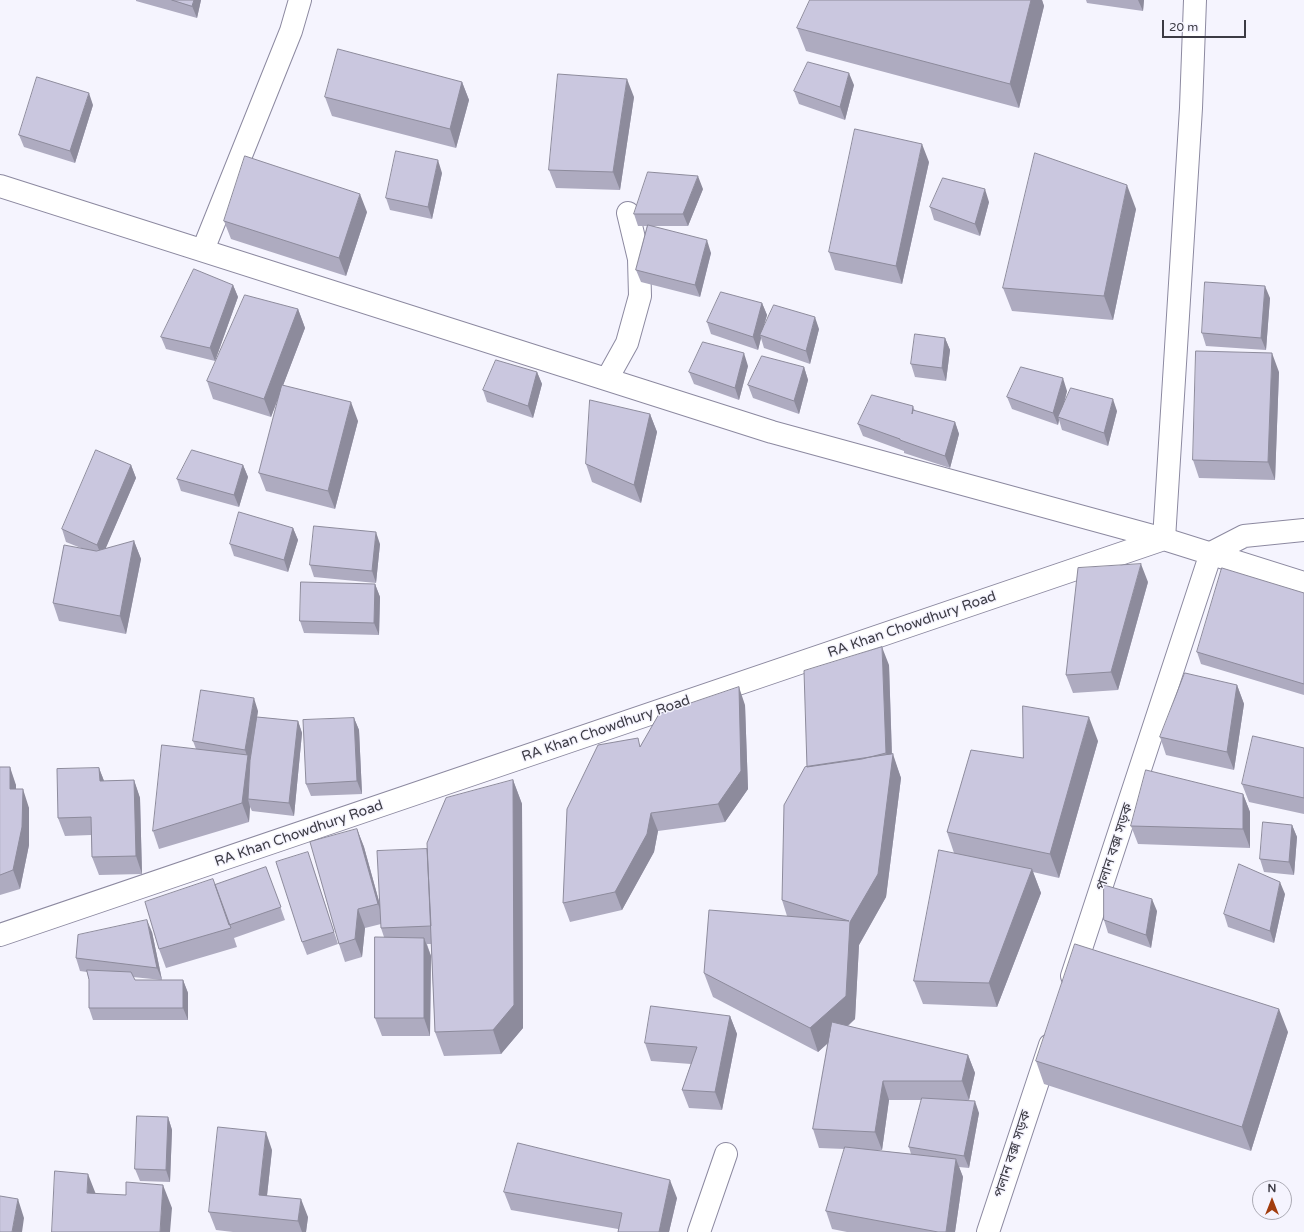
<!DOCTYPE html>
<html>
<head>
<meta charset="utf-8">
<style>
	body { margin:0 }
	#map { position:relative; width:1304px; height:1232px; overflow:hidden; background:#f5f4fe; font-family:"Varela Round",sans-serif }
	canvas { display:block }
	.north { position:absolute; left:1252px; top:1180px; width:40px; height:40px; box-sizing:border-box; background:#f5f4fe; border:1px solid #abaab4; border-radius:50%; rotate:0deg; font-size:11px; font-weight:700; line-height:16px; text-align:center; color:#3c3b44 }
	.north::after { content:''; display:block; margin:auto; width:14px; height:18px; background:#a13c0d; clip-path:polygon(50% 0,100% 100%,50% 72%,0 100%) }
	.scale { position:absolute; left:1162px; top:20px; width:84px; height:18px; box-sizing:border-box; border:2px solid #3c3b44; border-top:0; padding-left:5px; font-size:12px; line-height:14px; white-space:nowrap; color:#3c3b44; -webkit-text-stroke:3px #f5f4fe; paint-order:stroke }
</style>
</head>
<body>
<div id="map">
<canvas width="1304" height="1232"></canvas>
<div class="north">N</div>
<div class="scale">20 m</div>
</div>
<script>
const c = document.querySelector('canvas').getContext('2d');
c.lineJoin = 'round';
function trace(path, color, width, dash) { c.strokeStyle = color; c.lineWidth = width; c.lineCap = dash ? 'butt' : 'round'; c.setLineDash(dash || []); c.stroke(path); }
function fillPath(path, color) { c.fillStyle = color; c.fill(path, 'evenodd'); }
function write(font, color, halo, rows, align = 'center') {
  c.font = font + ' "Varela Round","Noto Sans Bengali",sans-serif'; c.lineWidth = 3; c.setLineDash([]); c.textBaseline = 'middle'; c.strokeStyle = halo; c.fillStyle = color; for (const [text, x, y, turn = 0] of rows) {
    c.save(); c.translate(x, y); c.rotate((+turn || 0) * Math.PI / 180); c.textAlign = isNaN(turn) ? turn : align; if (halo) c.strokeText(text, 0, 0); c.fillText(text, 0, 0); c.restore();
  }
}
const minor = new Path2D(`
	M0 186 772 432 1164 539 1191 108 1195 0
	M203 250 291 31 300 0
	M607 379 627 343 640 296 639 259 628 213
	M1211 553 1244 536 1304 530
	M699 1232 726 1154`);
const tertiary = new Path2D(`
	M0 935 1164 539 1304 583
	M1072 976 1211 553
	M988 1232 1050 1045`);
const wall = new Path2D(`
	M136 0H201L197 18 136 1Z
	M1031 0H1042L1044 6 1019 108 806 51 797 28Z
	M1086 0H1144L1143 11 1087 3Z
	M462 82 469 100 456 148 332 116 325 97Z
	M854 85 845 120 799 104 794 91Z
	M634 97 620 190 556 188 549 170Z
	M93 105 75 163 24 147 19 135Z
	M929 162 902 284 835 270 829 252Z
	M442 173 432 219 390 210 386 198Z
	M703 189 688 226H652L711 253 700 297 641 282 636 270 647 226H638L634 214Z
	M989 202 980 236 934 220 930 207Z
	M1136 209 1113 320 1012 311 1003 288Z
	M367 212 346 276 231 239 224 221Z
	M233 285 238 297 215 361 166 349 161 337Z
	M1270 298 1266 350 1206 346 1202 333Z
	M762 303 767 315 763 328 819 329 810 364 764 348 761 338 758 350 711 334 707 322Z
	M298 309 305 328 283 385 358 421 335 509 266 491 259 473 280 393 271 417 213 399 207 381Z
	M945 338 950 350 946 381 915 377 911 364Z
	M748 366 739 400 694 384 689 372Z
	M804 367 808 380 799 414 753 398 748 385Z
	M537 372 542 384 533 418 487 402 483 390Z
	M1279 372 1275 480 1199 478 1193 460Z
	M1067 391 1063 407 1117 411 1108 446 1062 430 1059 420 1058 425 1012 409 1007 397Z
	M913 406 915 411 955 422 959 434 950 468 904 453V451L863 436 858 424Z
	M650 414 657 432 641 503 592 482 586 464Z
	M131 465 136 478 105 549 134 541 141 559 126 634 59 621 53 603 81 548 66 542 62 529Z
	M243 465 248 477 239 507 181 491 177 479Z
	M293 528 298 540 288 572 234 556 230 544Z
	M380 544 376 583 314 577 310 565Z
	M1148 582 1118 690 1073 693 1066 675Z
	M375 584 380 597 379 635 304 633 300 621Z
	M1304 593V695L1201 664 1197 652Z
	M889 665 892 754 901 778 886 897 859 945 855 1019 848 1026 968 1055 975 1073 969 1100H954L979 1113 969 1168 959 1167 963 1177 955 1232H847L832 1229 826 1211 845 1149 819 1148 813 1129 828 1043 818 1052 713 997 704 973 787 916 782 900 807 767ZM889 1100H922L909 1147 911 1154 872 1150H882Z
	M1237 685 1244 704 1234 770 1166 755 1160 737Z
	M745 705 748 789 725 822 658 831 654 852 622 910 570 922 563 903 641 745Z
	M258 711 257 717 298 721 302 733 294 816 252 811 250 807 249 822 159 849 153 831 196 749 193 741Z
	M354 718 359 730 362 794 311 796 306 784Z
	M1098 741 1059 878 1033 872 1041 893 997 1007 923 1004 914 981 954 853 947 832 1023 758Z
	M1304 748V814L1249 802 1242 784Z
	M0 767 16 785V789L29 808V845L20 889 0 895Z
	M99 768 104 781 134 780 140 798 142 874 99 875 92 857 91 835 65 836 58 818Z
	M513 780 522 804 523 1028 501 1054 444 1056 435 1032 431 944H427L431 956 430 1036H382L375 1018 384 937 381 928V924L365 928 362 957 345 962 339 944 357 829 364 847 380 905 427 849Z
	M1243 794 1250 812V848L1138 844 1131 826Z
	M1292 825 1297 837 1294 875 1264 872 1260 859Z
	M312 864 338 944 307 955 302 942Z
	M266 867 285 920 234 938 237 947 166 968 159 949 215 885Z
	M1285 894 1274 943 1228 927 1224 914Z
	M1157 911 1151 948 1108 933 1104 920Z
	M152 932 162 980 133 977 135 980H183L188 993V1020H93L89 1008V980L87 972 80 971 76 958Z
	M730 1016 737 1034 722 1110 689 1108 682 1090 691 1064 651 1061 645 1043Z
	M1288 1032 1251 1151 1044 1084 1036 1061Z
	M168 1117 172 1130 170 1182 140 1181 135 1169Z
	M272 1150 267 1196 308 1217 306 1232H233L216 1230 209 1212Z
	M504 1192 677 1198 669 1232H618V1229L511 1210Z`);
const shadedWall = new Path2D(`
	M194 0H201L197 18 192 6Z
	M1031 0H1042L1044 6 1019 108 1010 84Z
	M1138 0H1144L1143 11Z
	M849 73 854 85 845 120 840 107Z
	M627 79 634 97 620 190 613 172Z
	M462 82 469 100 456 148 450 129Z
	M89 93 93 105 75 163 70 151Z
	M922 144 929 162 902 284 896 266Z
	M438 160 442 173 432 219 428 207Z
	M698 176 703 189 688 226 683 214Z
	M1127 185 1136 209 1113 320 1104 296Z
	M985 189 989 202 980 236 975 224Z
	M360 194 367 212 346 276 339 258Z
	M707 240 711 253 700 297 695 285Z
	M233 285 238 297 215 361 210 348Z
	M1265 286 1270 298 1266 350 1261 338Z
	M762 303 767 315 761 336 760 335 761 338 758 350 753 337Z
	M298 309 305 328 271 417 264 399Z
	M815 317 819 329 810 364 806 351Z
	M945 338 950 350 946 381 942 368Z
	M744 353 748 366 739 400 735 388Z
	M1272 353 1279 372 1275 480 1268 462Z
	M804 367 808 380 799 414 794 401Z
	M537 372 542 384 533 418 528 406Z
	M1063 378 1067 391 1060 418 1058 417 1059 420 1058 425 1053 413Z
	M1113 399 1117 411 1108 446 1104 433Z
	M351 402 358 421 335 509 328 491Z
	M650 414 657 432 641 503 634 485Z
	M955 422 959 434 950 468 945 456Z
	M131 465 136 478 102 557 97 545Z
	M243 465 248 477 239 507 234 495Z
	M293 528 298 540 288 572 284 560Z
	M376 532 380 544 376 583 372 571Z
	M134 541 141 559 126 634 120 616Z
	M1141 564 1148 582 1118 690 1111 672Z
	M375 584 380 597 379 635 374 623Z
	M882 647 889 665 892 760 893 754 901 778 886 897 859 945 855 1019 818 1052 810 1028 850 922 891 767 886 753Z
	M1237 685 1244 704 1234 770 1227 752Z
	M739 687 745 705 748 789 725 822 718 804Z
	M254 698 258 711 250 761 248 799 250 807 249 822 242 803 247 756 245 750Z
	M1089 717 1098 741 1059 878 1050 854Z
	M354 718 359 730 362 794 357 781Z
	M298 721 302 733 294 816 289 803Z
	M10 767 16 785V808L10 789Z
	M99 768 106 786 100 781Z
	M134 780 140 798 142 874 136 856Z
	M513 780 522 804 523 1028 501 1054 493 1030Z
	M23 789 29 808V845L20 889 13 870Z
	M1243 794 1250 812V848L1243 829Z
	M651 813 658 831 654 852 622 910 615 892Z
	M1292 825 1297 837 1294 875 1289 862Z
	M357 829 364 847 385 923 378 904Z
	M1032 869 1041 893 997 1007 989 983Z
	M1280 882 1285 894 1274 943 1270 931Z
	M1152 899 1157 911 1151 948 1146 935Z
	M358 909 365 928 362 957 355 939Z
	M147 920 152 932 162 980 157 968Z
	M424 938 431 956 430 1036 424 1018Z
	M183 980 188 993V1020L183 1008Z
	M1279 1009 1288 1032 1251 1151 1242 1127Z
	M730 1016 737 1034 722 1110 715 1092Z
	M968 1055 975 1073 969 1100 962 1081Z
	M883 1081 889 1100 882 1150 875 1132Z
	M975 1101 979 1113 969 1168 964 1156Z
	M168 1117 172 1130 170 1182 166 1170Z
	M266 1132 272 1150 265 1213 259 1195Z
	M956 1159 963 1177 955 1232H946Z
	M88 1174 97 1197 87 1193Z
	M670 1180 677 1198 669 1232H659Z
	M163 1185 172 1208 170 1232H160Z
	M18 1199 24 1218 22 1232H12Z
	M301 1199 308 1217 306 1232H302L298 1221Z`);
const building = new Path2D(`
	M172 0H194L192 6Z
	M810 0H1031L1010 84 797 28Z
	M338 49 462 82 450 129 325 97Z
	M808 62 849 73 840 107 794 91Z
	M558 74 627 79 613 172 549 170Z
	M37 77 89 93 70 151 19 135Z
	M855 129 922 144 896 266 829 252Z
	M396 151 438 160 428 207 386 198Z
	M1035 153 1127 185 1104 296 1003 288Z
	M245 156 360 194 339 258 224 221Z
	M648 172 698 176 683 214H634Z
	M943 178 985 189 975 224 930 207Z
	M648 225 707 240 695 285 636 270Z
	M194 269 233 285 210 348 161 337Z
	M1205 282 1265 286 1261 338 1202 333Z
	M721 292 762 303 753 337 707 322Z
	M245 295 298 309 264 399 207 381Z
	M774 305 815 317 806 351 760 335Z
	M915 334 945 338 942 368 911 364Z
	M703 342 744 353 735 388 689 372Z
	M1196 351 1272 353 1268 462 1193 460Z
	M762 356 804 367 794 401 748 385Z
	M496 360 537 372 528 406 483 390Z
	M1021 367 1063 378 1053 413 1007 397Z
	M282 385 351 402 328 491 259 473Z
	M1071 388 1113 399 1104 433 1058 417Z
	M872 395 913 406 912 414 913 410 955 422 945 456 900 440V439L858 424Z
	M590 400 650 414 634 485 586 464Z
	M96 450 131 465 97 545 62 529Z
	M192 450 243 465 234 495 177 479Z
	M239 512 293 528 284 560 230 544Z
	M314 526 376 532 372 571 310 565Z
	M134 541 120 616 53 603 64 545 96 551Z
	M1141 564 1111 672 1066 675 1078 568Z
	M1222 568 1304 593V684L1197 652Z
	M301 582 375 584 374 623 300 621Z
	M882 647 886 753 862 759 807 767 804 671Z
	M1185 673 1237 685 1227 752 1160 737Z
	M739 687 741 771 718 804 651 813 647 834 615 892 563 903 567 809 598 745 638 738 640 747 659 714Z
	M201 690 254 698 245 750 193 741Z
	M1023 706 1089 717 1050 854 947 832 971 750 1023 758Z
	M257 717 298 721 289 803 248 799 250 761Z
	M354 718 357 781 306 784 303 720Z
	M1253 736 1304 748V798L1242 784Z
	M162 745 248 755 242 803 153 831Z
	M893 754 878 874 850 922 846 996 810 1028 704 973 709 910 849 921 782 900 784 805 805 767Z
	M0 767H10V789H23L22 827 13 870 0 875Z
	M99 768 100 781 134 780 136 856 92 857 91 817 58 818 57 769Z
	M1146 770 1243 794V829L1131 826Z
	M513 780 514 1005 493 1030 435 1032 427 843 446 798Z
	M1263 822 1292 825 1289 862 1260 859Z
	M357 829 378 904 358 909 355 939 339 944 310 842Z
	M427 849 431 926 381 928 377 851Z
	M939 850 1032 869 989 983 914 981Z
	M308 852 334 932 302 942 276 862Z
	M1239 864 1280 882 1270 931 1224 914Z
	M266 867 281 907 229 925 215 885Z
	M213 879 231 928 159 949 145 902Z
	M1104 885 1152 899 1146 935 1104 920Z
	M147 920 157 968 76 958 78 935Z
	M375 937 424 938V1018H375Z
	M1075 944 1279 1009 1242 1127 1036 1061Z
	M87 970 131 972 135 980H183V1008H89V980Z
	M651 1006 730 1016 715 1092 682 1090 697 1047 645 1043Z
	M832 1022 968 1055 962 1081H883L875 1132 813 1129Z
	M922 1098 975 1101 964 1156 909 1147Z
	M137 1116 168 1117 166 1170 135 1169Z
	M218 1127 266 1132 259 1195 301 1199 298 1221 209 1212Z
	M518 1143 670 1180 659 1232H618L622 1213 504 1192Z
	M845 1147 956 1159 946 1232H938L826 1211Z
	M55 1171 88 1174 87 1193 126 1195V1182L163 1185 160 1232H52Z
	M0 1196 18 1199 12 1232H0Z`);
const streetNames = [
	["RA Khan Chowdhury Road",912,625,-19],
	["RA Khan Chowdhury Road",606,729,-19],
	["RA Khan Chowdhury Road",299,834,-19],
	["পলান বক্স সড়ক",1115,847,-72],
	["পলান বক্স সড়ক",1013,1154,-72]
];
trace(minor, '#8c89a0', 24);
trace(tertiary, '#8c89a0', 24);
trace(minor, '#fff', 22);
trace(tertiary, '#fff', 22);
fillPath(wall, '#aeabc0');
fillPath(shadedWall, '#8d8b9c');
fillPath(building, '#cac7df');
trace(building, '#8d8b9c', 1);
write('14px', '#3c3b44', '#f5f4fe', streetNames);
</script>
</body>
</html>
